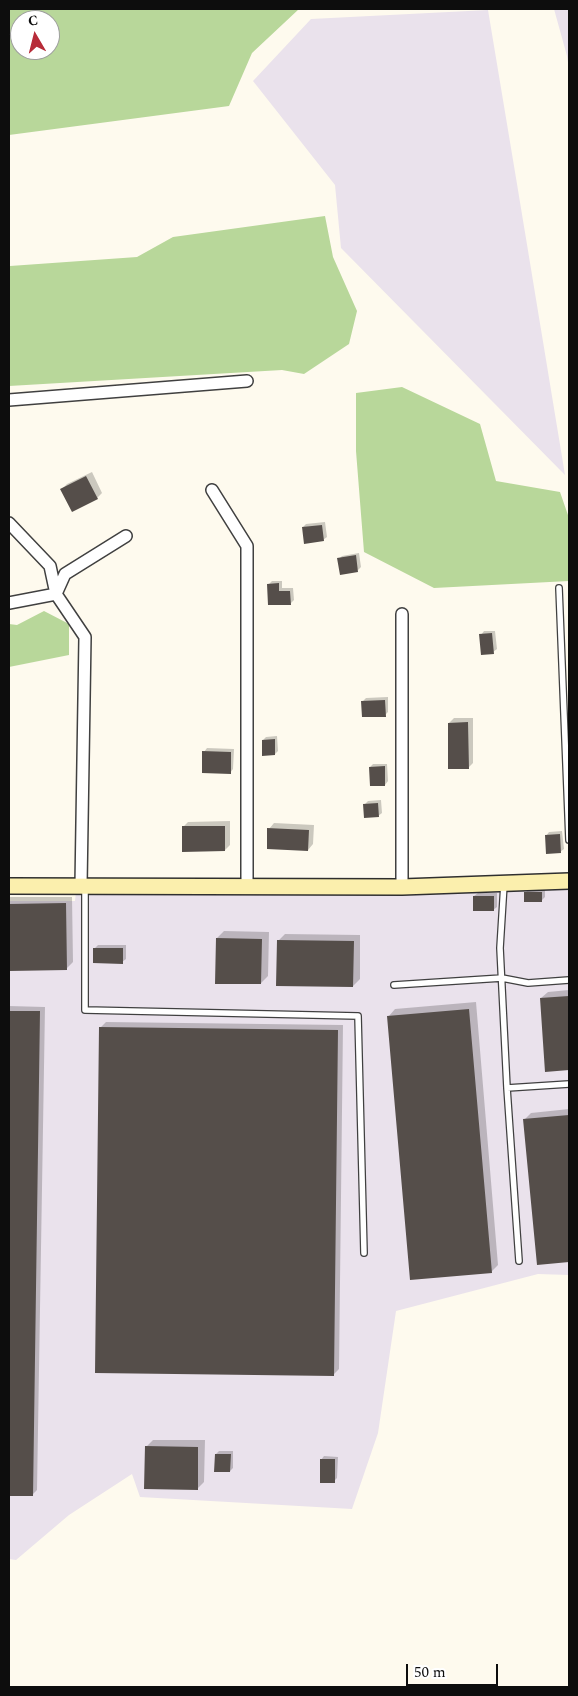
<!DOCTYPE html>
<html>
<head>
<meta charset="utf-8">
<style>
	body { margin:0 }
	#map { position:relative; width:578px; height:1696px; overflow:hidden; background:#fefaee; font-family:Spectral,serif }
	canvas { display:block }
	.frame { position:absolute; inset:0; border:10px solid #0d0d0d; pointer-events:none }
	.north { position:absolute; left:10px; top:10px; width:50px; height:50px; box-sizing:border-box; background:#fff; border:1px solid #9e9e9e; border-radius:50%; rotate:352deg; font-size:14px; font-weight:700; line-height:20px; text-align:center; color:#0d0d0d }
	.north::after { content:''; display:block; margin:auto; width:18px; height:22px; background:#b72c39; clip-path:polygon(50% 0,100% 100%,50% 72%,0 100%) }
	.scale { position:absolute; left:406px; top:1664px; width:92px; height:22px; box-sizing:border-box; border:2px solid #0d0d0d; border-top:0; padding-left:6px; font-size:15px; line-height:18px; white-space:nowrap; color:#0d0d0d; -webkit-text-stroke:4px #fff; paint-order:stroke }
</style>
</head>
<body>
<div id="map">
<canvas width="578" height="1696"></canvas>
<div class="frame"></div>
<div class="north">С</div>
<div class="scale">50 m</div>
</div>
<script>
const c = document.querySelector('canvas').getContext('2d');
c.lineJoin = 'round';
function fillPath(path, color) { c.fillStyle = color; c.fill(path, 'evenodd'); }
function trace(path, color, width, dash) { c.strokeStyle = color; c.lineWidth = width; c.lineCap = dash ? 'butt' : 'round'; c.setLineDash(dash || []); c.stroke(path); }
const industrial = new Path2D(`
	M554 9H569V69L567 56Z
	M488 10 517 184 565 475 341 248 335 185 253 81 311 19Z
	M569 888V1275L538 1274 396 1311 378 1433 352 1509 140 1497 132 1474 69 1515 16 1560 9 1559V901H75L76 892Z`);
const forest = new Path2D(`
	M9 9H299L252 53 229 106 9 135ZM20 20H50V50H20Z
	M325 216 333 257 357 311 349 344 304 374 282 370 9 386 10 266 137 257 173 237Z
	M402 387 480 424 496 481 560 492 569 518V581L434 588 364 552 356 451V393Z
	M44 611 69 624V655L9 667V624L17 625Z`);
const shadow = new Path2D(`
	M92 472 102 493 97 498 62 489 67 484Z
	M325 522 327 537 323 540 303 527 306 524Z
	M359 553 361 567 358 570 339 559 342 556Z
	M272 581H282V588H293L294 600 290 604 269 584Z
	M484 631H495L497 649 493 652 481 635Z
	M388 697V712L385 715 363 701 366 698Z
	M454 718H473V763L468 768 449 723Z
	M277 736 278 751 275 754 263 740 266 737Z
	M207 748 234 749 233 769 230 773 204 752Z
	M373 764H387L388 781 385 785 370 767Z
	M381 800 382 813 378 816 365 804 368 801Z
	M230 821V845L225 850 183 827 188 822Z
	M274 823 314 825 313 844 308 850 269 829Z
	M562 831 564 849 560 852 546 836 549 832Z
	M529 889H545V897L542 900 525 893Z
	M478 893H497V907L493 910 474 896Z
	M9 897H72L73 962 66 969 9 970Z
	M224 931 269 932 268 976 261 983 217 938Z
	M285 934 360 935V979L353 986 278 941Z
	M98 945H126V959L122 962 95 948Z
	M569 990V1069L547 1071 541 998 548 992Z
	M476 1002 498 1265 491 1272 389 1016 395 1009Z
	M9 1006 45 1007 37 1490 32 1495 9 1494Z
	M106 1022 343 1025 339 1369 334 1374 101 1027Z
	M569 1109V1261L538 1264 524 1120 531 1113Z
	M153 1440H205L204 1482 197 1489 146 1447Z
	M219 1451H233V1468L230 1471 216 1454Z
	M324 1456 338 1457 337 1478 334 1481 321 1460Z`);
const building = new Path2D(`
	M86 476 98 499 72 512 60 489Z
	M322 525 324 541 304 544 302 527Z
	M356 555 358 572 340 575 337 558Z
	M279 583V591H290L291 605H268L267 584Z
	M492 633 494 654 481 655 479 634Z
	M385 700 386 717H362L361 701Z
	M468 722 469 769H448V723Z
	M275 739V755L262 756V740Z
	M202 751 231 752V774L202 773Z
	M385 766V786H370L369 767Z
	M378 803 379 817 364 818 363 804Z
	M182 826H225V851L182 852Z
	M267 828 309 830 308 851 267 849Z
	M560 834 561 853 546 854 545 835Z
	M524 892H542V902H524Z
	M473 896H494V911H473Z
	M66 903 67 970 9 971V904Z
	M216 938 262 939 261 984H215Z
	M277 940 354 941 353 987 276 986Z
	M93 948H123V964L93 963Z
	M569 996V1070L545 1072 540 998Z
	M469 1009 492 1273 410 1280 387 1016Z
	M9 1011H40L33 1496H9Z
	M99 1027 338 1030 334 1376 95 1373Z
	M569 1115V1262L537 1265 523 1119Z
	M145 1446 198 1447V1490L144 1489Z
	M215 1454H231L230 1472H214Z
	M320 1459H335V1483H320Z`);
const lane = new Path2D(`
	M559 588 569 840
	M504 884 500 948 507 1088 569 1084
	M85 887V1010L358 1016 364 1253
	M394 985 502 978 528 983 569 980
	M507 1088 519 1261`);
const street = new Path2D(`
	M9 400 247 381
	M212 490 247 546V886
	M9 523 50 566 56 594 85 637 81 885
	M9 603 56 594 65 574 126 536
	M402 887V614`);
const secondary = new Path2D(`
	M9 886 402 887 569 881`);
fillPath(industrial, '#eae2ec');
fillPath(forest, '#b8d79a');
fillPath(shadow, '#0003');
fillPath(building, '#554e4a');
trace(lane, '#404040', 8);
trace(street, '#404040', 14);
trace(secondary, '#2f2f2f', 18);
trace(lane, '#fff', 5.5);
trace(street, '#fff', 11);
trace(secondary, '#fbefad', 15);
</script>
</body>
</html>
